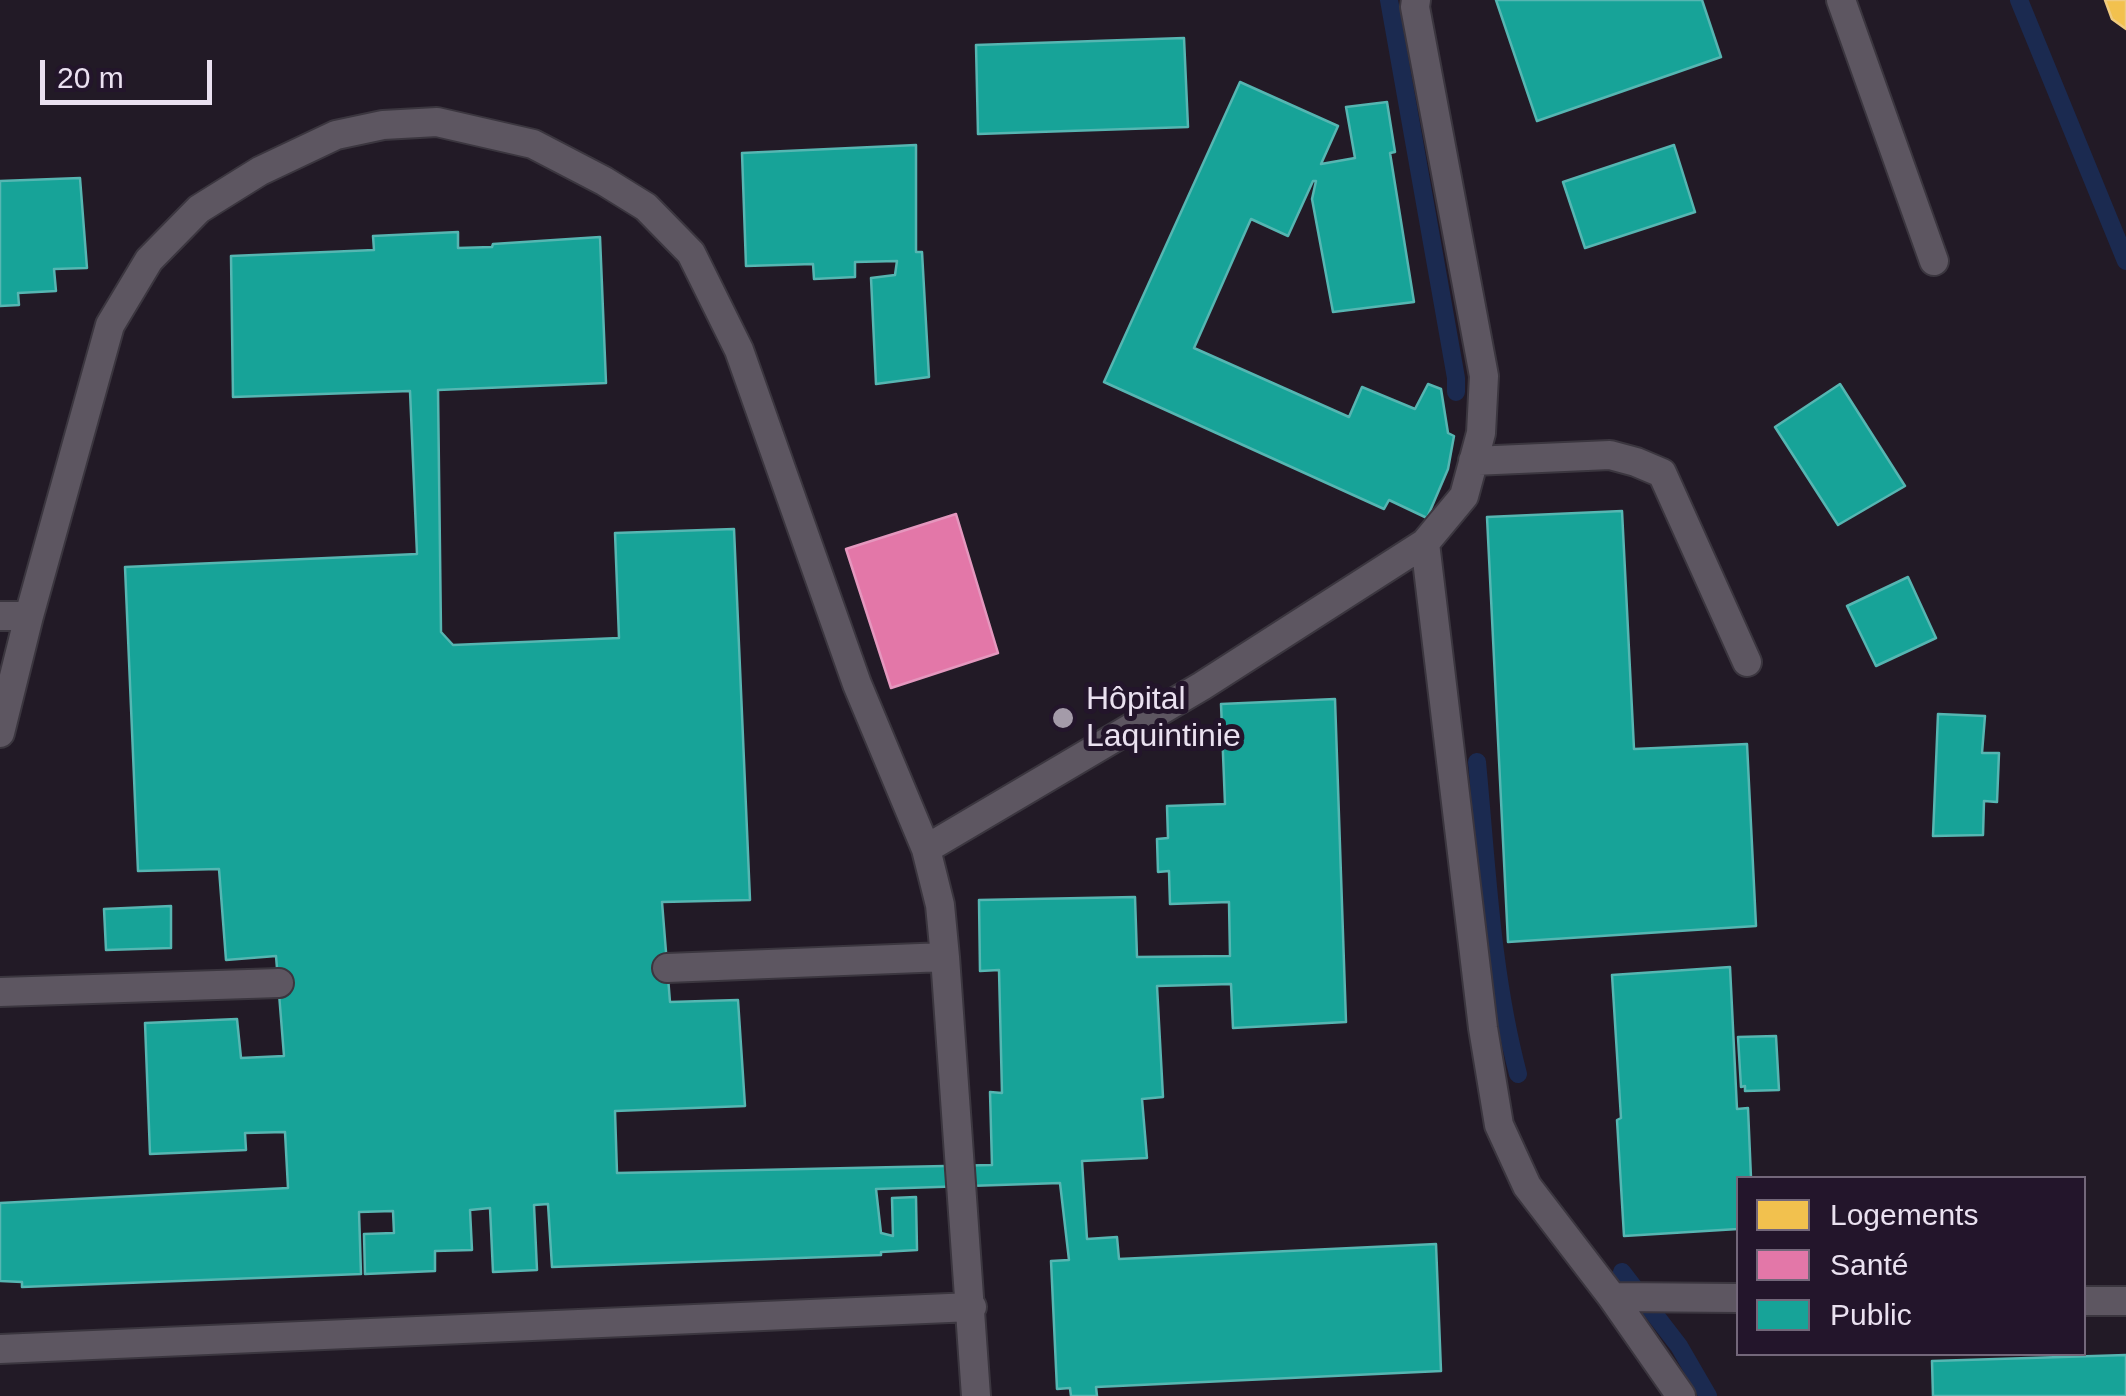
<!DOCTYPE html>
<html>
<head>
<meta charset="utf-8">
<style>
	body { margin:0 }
	#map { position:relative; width:2126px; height:1396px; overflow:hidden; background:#221a26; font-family:Helvetica,sans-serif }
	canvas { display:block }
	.legend { position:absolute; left:1736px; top:1176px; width:350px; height:180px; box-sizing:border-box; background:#23152b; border:2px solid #73677a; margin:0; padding:12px 18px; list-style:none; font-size:30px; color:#eae1f0 }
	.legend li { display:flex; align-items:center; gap:20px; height:50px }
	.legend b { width:50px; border:2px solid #73677a }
	.scale { position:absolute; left:40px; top:60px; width:172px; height:45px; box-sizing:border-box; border:5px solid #eae1f0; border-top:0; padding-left:12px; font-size:30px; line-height:35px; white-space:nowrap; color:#eae1f0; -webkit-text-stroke:8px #23152b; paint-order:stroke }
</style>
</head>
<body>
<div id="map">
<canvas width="2126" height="1396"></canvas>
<ul class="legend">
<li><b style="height:28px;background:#f2c14e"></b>Logements</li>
<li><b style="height:28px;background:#e377a8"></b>Santé</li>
<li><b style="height:28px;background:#17a398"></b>Public</li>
</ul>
<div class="scale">20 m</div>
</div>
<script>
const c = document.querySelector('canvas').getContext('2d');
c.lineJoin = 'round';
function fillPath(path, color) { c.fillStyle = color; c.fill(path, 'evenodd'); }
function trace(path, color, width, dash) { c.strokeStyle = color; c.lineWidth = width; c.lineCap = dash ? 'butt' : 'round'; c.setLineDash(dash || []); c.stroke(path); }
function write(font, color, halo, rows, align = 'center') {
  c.font = font + ' Helvetica,sans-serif'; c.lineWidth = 10; c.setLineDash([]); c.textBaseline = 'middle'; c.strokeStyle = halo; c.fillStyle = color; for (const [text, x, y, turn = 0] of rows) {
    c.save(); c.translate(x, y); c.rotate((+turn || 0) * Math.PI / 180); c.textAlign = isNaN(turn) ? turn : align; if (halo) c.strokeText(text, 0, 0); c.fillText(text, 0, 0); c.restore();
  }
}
const homes = new Path2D(`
	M2105 0H2126V29L2112 19Z`);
const health = new Path2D(`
	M956 514 998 653 891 688 846 549Z`);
const public = new Path2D(`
	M1496 0H1702L1721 57 1537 121Z
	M1184 38 1188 127 978 134 976 45Z
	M1240 82 1338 126 1321 164 1355 158 1346 107 1387 102 1395 152 1390 153 1414 302 1333 312 1312 199 1316 181H1313L1288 236 1251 219 1194 348 1349 417 1362 387 1415 409 1428 384 1441 389 1448 433 1454 436 1448 469 1427 518 1389 500 1384 509 1104 382Z
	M916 145V252H922L929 377 876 384 871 278 895 275 897 261 855 262V277L814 279 813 264 746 266 742 153Z
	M1674 145 1695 212 1585 248 1563 182Z
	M80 178 87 268 54 269 56 291 18 293 19 305 0 306V181Z
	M458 232V248L492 247 493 244 600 237 606 383 438 390 441 632 453 645 619 638 615 533 734 529 750 900 662 902 670 1002 738 1000 745 1106 615 1111 617 1173 992 1165 990 1092 1002 1093 999 970 980 971 979 900 1135 897 1137 957 1230 956 1229 902 1170 904 1169 871 1158 872 1157 839 1168 838 1167 806 1225 804 1221 704 1335 699 1346 1022 1233 1028 1231 984 1157 986 1163 1097 1142 1099 1147 1158 1082 1161 1087 1239 1117 1237 1119 1259 1436 1244 1441 1371 1096 1387 1097 1396H1071L1070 1388 1057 1389 1051 1261 1069 1260 1060 1183 876 1189 881 1233 893 1236 892 1198 916 1197 917 1250 881 1252V1255L552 1267 548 1204 534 1205 537 1270 493 1272 490 1208 470 1210 472 1250 435 1251V1271L365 1274 364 1234 394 1233 393 1211 359 1212 361 1274 22 1287V1282L0 1281V1203L288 1188 285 1132 245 1133 246 1150 150 1154 145 1023 237 1019 241 1058 284 1056 276 956 226 960 219 869 138 871 125 567 417 554 410 391 233 397 231 256 374 250 373 236Z
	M1840 384 1905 486 1838 525 1775 427Z
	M1622 511 1634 749 1747 744 1756 926 1508 942 1487 517Z
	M1908 577 1936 638 1876 666 1847 606Z
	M1938 714 1985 716 1982 753H1999L1997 802 1984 801 1983 835 1933 836Z
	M171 906V948L106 950 104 909Z
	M1730 967 1737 1109 1748 1108 1751 1178H1738V1229L1624 1236 1617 1120 1621 1118 1612 975Z
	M1776 1036 1779 1090 1745 1091V1086L1741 1087 1738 1037Z
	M2126 1355V1396H1933L1932 1361Z`);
const stream = new Path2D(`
	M1389 0 1456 378V392
	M2019 0 2126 261
	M1477 762C1487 866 1491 972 1518 1074
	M1622 1272 1679 1346 1708 1396`);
const lane = new Path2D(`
	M1841 0 1934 261
	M1473 461 1610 455 1636 462 1662 473 1747 662
	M1425 543 1483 1028 1499 1125 1527 1186 1612 1297 1681 1396
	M0 616H29
	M0 733 29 616 110 325 149 260 199 209 260 171 336 135 383 125 437 122 533 144 604 181 646 207 691 253 739 350 857 684 926 849 940 905 945 957 976 1396
	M926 849 1202 686 1425 543 1464 496 1481 433 1484 376 1415 7 1416 0
	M667 968 945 957
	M0 992 279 983
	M1612 1297 1738 1298
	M2084 1301H2126
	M0 1349 972 1307`);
const markers = [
	[1063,718,12,"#a49ba9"]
];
const poiNames = [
	["Hôpital",1086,700],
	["Laquintinie",1086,737]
];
fillPath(homes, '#f2c14e');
trace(homes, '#f0cb7f', 2.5);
fillPath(health, '#e377a8');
trace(health, '#e597be', 2.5);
fillPath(public, '#17a398');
trace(public, '#56b6b2', 2.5);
trace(stream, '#1b2a50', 18);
trace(lane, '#3b363f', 32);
trace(lane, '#5d5661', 28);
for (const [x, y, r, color] of markers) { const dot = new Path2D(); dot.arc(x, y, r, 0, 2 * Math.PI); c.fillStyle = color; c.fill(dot); trace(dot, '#23152b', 4); }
write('32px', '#eae1f0', '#23152b', poiNames, 'left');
</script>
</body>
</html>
